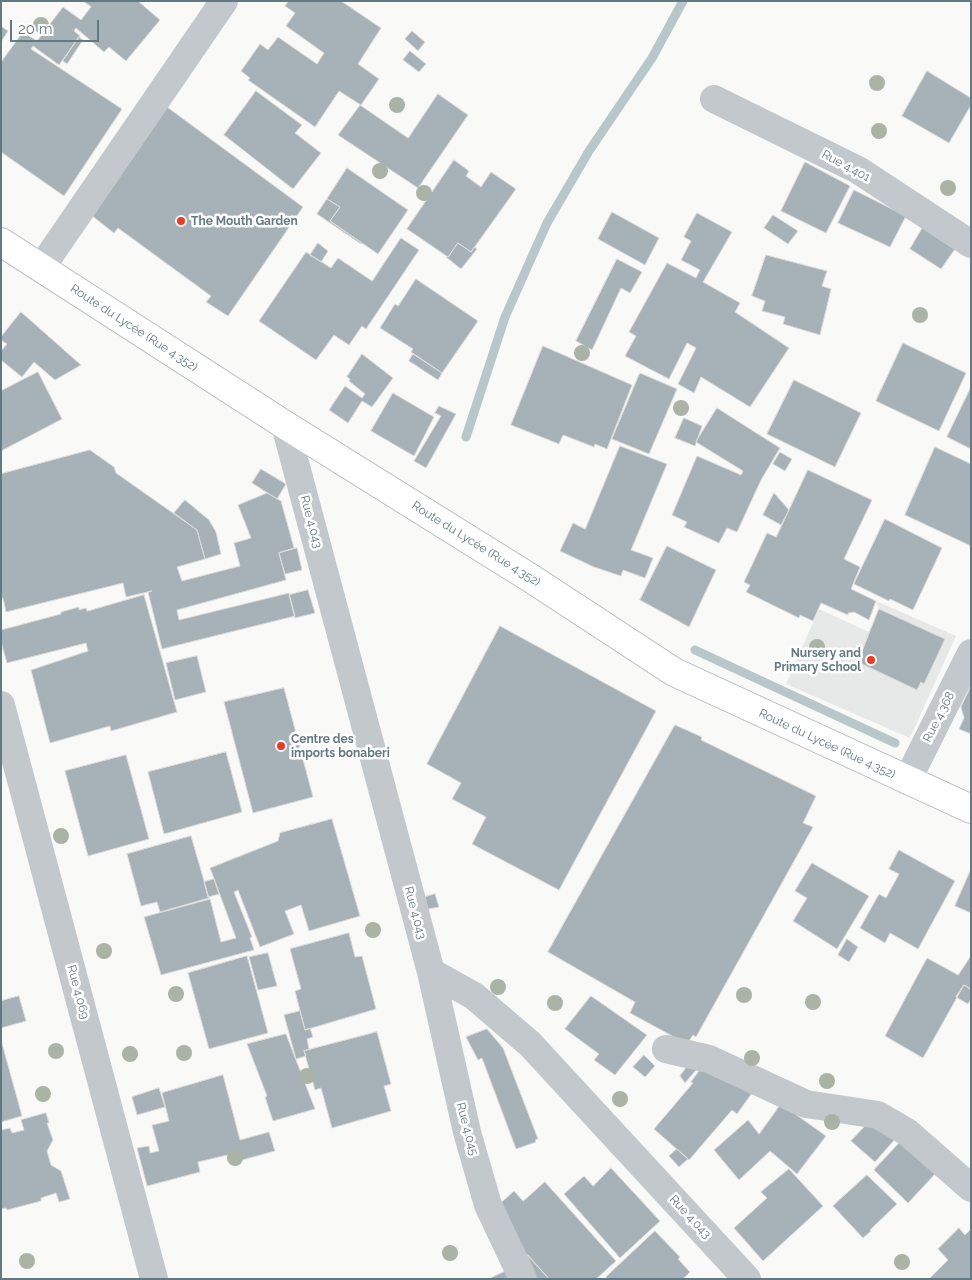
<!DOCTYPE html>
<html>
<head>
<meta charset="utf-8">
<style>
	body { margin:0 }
	#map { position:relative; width:972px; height:1280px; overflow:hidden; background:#f9f9f7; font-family:Raleway,sans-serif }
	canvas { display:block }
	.frame { position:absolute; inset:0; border:2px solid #637983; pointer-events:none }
	.scale { position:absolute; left:10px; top:20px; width:89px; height:22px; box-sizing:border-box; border:2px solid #637983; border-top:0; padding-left:6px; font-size:15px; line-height:18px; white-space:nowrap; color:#637983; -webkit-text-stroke:4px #fff; paint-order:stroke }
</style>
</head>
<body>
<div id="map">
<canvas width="972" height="1280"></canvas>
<div class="frame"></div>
<div class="scale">20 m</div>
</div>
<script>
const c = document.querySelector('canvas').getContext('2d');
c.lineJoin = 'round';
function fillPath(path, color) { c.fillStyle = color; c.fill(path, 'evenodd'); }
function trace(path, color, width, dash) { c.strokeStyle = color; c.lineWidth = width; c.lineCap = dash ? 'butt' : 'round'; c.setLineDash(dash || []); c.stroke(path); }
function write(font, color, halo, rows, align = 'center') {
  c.font = font + ' Raleway,sans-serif'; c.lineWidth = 5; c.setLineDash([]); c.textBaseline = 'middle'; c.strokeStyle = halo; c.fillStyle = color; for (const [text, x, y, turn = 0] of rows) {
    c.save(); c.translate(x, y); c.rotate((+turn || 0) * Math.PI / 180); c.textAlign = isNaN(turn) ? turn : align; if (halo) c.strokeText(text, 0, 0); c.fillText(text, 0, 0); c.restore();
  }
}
const built = new Path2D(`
	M876 601 956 636 910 738 786 684 819 609 869 632 879 609Z`);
const stream = new Path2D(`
	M466 437 505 317 547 223 589 151 652 58 683 1
	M695 650 895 743`);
const building = new Path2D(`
	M83 1H138L160 20 126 61 109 47 104 52 76 28 74 31 80 36 59 65 33 46 31 49 122 109 64 196 1 152V62L23 32 37 41 63 7 81 20 91 7Z
	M289 1H341L381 28 358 64 379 79 361 105 339 91 315 127 248 80 250 78 241 71 260 44 268 50 278 37 317 64 324 53 286 26 295 13 285 6Z
	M1 26 8 31 1 42Z
	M412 31 425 42 418 51 405 39Z
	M79 37 83 40 67 64 63 61Z
	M410 51 426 64 419 72 403 60Z
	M927 71 971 98V105L949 143 902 116Z
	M256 91 302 125 295 133 321 153 293 189 224 135Z
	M438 94 468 115 418 188 338 135 360 105 408 138Z
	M167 107 303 207 228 316 206 302 211 296 118 228 114 233 91 215Z
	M454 160 469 171 466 176 481 187 491 172 516 189 471 252 458 243 448 257 407 229Z
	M805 162 850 186 826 233 781 211Z
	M347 168 408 210 378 254 330 221 340 207 327 199Z
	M854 190 906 216 890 247 838 223Z
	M327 199 340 207 330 221 362 243 361 244 317 214Z
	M612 212 659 238 645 265 598 239Z
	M697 213 732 232 703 282 740 303 735 312 789 348 750 407 701 377 694 393 678 384 696 348 687 343 669 379 625 356 636 336 629 332 667 263 696 278 700 270 681 260 691 241 684 237Z
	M773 215 798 231 788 244 764 228Z
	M923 227 955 249 941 269 910 249Z
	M401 238 419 250 366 329 362 326 349 345 334 335 316 360 259 321 306 252 331 268 338 258 372 281Z
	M318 243 328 251 321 262 310 255Z
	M458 243 471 252 474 247 477 249 461 269 446 257 447 256 448 257Z
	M766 255 827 271 822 286 831 289 820 335 783 324 785 317 762 311 765 301 752 296Z
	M617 259 642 272 630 293 621 288 592 350 576 341Z
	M416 279 478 321 442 373 411 352 413 349 380 328 395 304 398 306Z
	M21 312 81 365 55 380 34 362 22 377 1 360V351L7 344 1 340V337Z
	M903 343 966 373 939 431 876 401Z
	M543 346 632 385 607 449 595 444 594 447 563 435 559 444 511 425Z
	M362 354 393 378 372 407 362 401 348 423 329 410 345 386 362 398 365 394 349 381 350 379 347 377Z
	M413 354 442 373 438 380 409 361Z
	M38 372 62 419 1 451V391Z
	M640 373 677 389 649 454 612 439Z
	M794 380 861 413 835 467 767 434Z
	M971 387V449L947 437Z
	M393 393 434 417 414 456 371 431Z
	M439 406 456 414 426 468 414 461 441 416 435 413Z
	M717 408 780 448 761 480 737 532 727 528 719 543 684 527 687 522 672 515 697 456 741 475 743 471 696 442Z
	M684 418 702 426 695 446 675 438Z
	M620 446 667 464 631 550 653 558 645 578 623 570 621 576 594 567 560 551 573 523 585 529Z
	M935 447 971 464V546L905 515Z
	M90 450 114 467 116 473 197 530 205 559 177 567 182 581 240 566 234 543 251 538 238 505 267 493 281 501 294 548 279 553 286 580 177 610 179 620 289 593 295 616 162 649 148 592 152 591 126 597 123 583 6 612 3 598H1V474Z
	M780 452 792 459 785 471 773 464Z
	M261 469 286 484 277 499 252 483Z
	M808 470 872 500 844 559 860 567 851 589 876 601 869 620 854 612 848 613V615L821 603 813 621 800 615 799 618 746 592 750 585 744 582 767 533 776 537Z
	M774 493 789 510 781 525 763 515Z
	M185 500 209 520 216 532 221 554 205 559 197 530 174 513Z
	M885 519 942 548 913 610 890 599 889 601 854 584Z
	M667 546 716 570 689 627 640 600Z
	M297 548 302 570 285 574 279 553Z
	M308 590 315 613 295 618 289 595Z
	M144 595 177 712 111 731 110 726 50 743 31 670 88 651 86 643 7 663 1 642V630L61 614V612L79 607V610L86 608 87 611Z
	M879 609 945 639 924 684 921 682 917 690 858 662Z
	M500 626 656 711 559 890 472 844 486 817 452 799 461 783 427 764Z
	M197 656 206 692 175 700 166 663Z
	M971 686V734L959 729 964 718 961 707Z
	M284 688 313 797 253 813 224 702Z
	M675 725 702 737 701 740 816 796 803 823 813 827 696 1037 693 1035 687 1044 630 1013 635 1002 548 952Z
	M226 752 242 812 164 834 148 772Z
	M126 755 149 839 88 856 65 771Z
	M332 819 360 916 309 931 301 905 285 911 294 934 260 947 238 890 234 892 252 937 250 938 254 950 161 975 144 917 210 899 221 942 236 938 210 868 278 841 280 833Z
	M191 836 209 898 160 912 157 902 141 906 127 854Z
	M899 850 955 881 918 949 890 933 885 943 860 928 879 894 886 898 899 874 889 869Z
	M812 863 869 896 837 949 793 921 807 898 795 891Z
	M971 869V913L955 906Z
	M214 879 219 894 208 897 204 882Z
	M435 894 439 907 428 909 425 897Z
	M349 933 355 957 362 956 376 1009 305 1030 295 991 301 989 290 949Z
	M847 939 858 947 849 962 838 955Z
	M268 953 277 986 258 990 249 957Z
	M247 956 268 1033 209 1049 188 973Z
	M971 956V990L964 985 923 1058 885 1036 927 958 958 975Z
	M964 985 971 989V999L968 1004 956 997Z
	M19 996 26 1021 1 1028V1001Z
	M591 996 647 1035 615 1075 594 1060 599 1054 565 1029Z
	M300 1011 305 1030 310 1028 313 1037 307 1039 309 1049 304 1051 306 1056 296 1059 284 1015Z
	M487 1029 503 1048 538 1139 535 1140 536 1142 516 1149 482 1058 478 1060 466 1037Z
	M377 1032 391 1084 384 1086 391 1111 332 1128 321 1088 315 1090 304 1051Z
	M286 1034 315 1109 273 1121 265 1097 267 1096 247 1044Z
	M1 1040 22 1116 1 1122Z
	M644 1055 655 1066 645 1077 633 1067Z
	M706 1062 752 1093 737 1114 732 1110 689 1160 654 1129 693 1083 691 1082Z
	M689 1064 696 1070 685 1083 680 1076Z
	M223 1075 240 1140 269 1132 275 1151 242 1160 240 1152 198 1162 200 1172 147 1186 137 1148 149 1146 150 1153 159 1151 152 1125 169 1121 162 1093Z
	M159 1088 165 1107 137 1115 132 1097Z
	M781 1104 826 1136 797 1174 770 1151 739 1180 714 1150 748 1120 759 1134Z
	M46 1113 49 1123H47L53 1140 47 1151 51 1165 61 1171 70 1199 59 1202 56 1193 41 1198V1201L7 1210 6 1208 1 1209V1130L10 1128 12 1133 24 1130 21 1120Z
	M872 1119 896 1138 875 1162 851 1141Z
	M902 1140 936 1173 908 1203 874 1170Z
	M677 1149 688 1159 679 1167 669 1156Z
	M611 1168 660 1221 620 1258 564 1194 584 1176 593 1186Z
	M789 1169 823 1206 763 1261 734 1228 767 1198 761 1192Z
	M867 1175 897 1204 870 1230 871 1231 863 1238 833 1206Z
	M545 1182 616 1261 596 1279H549L498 1223 494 1209 514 1191 523 1201Z
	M959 1228 965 1235 971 1229V1279H929L948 1260 938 1249Z
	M655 1231 680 1257 678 1259 690 1272 683 1279H607L606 1277Z
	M528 1255 549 1279H529L521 1259Z
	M506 1271 510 1279H492L491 1278Z`);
const street = new Path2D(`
	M714 99 858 170 971 244
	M41 268 224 1
	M285 425 431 972 474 996 530 1044 747 1279
	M1 705 154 1279
	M907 781 971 653
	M431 972 467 1132 488 1205 523 1279
	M666 1049 709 1059 806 1104 878 1115 907 1132 971 1188`);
const secondary = new Path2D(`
	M1 242 285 425 532 579 674 672 971 809`);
const trees = [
	[41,25],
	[877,83],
	[397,105],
	[879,131],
	[380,171],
	[948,188],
	[424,193],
	[920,315],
	[582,353],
	[681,408],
	[817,647],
	[61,836],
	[373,930],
	[104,951],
	[498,987],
	[176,994],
	[744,995],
	[813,1002],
	[555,1003],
	[56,1051],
	[184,1053],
	[130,1054],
	[752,1058],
	[307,1076],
	[827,1081],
	[43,1094],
	[620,1099],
	[832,1122],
	[235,1158],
	[450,1253],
	[27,1261],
	[902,1262]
];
const markers = [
	[181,221,5,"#eb3b25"],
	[871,660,5,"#eb3b25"],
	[281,746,5,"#eb3b25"]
];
const streetNames = [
	["Rue 4.401",846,166,28],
	["Route du Lycée (Rue 4.352)",134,328,33],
	["Rue 4.043",311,522,75],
	["Route du Lycée (Rue 4.352)",476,544,32],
	["Rue 4.368",939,717,-63],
	["Route du Lycée (Rue 4.352)",827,744,25],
	["Rue 4.043",415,913,75],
	["Rue 4.069",78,992,75],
	["Rue 4.045",467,1129,75],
	["Rue 4.043",690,1217,47]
];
const poiNames = [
	["The Mouth Garden",191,221],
	["Nursery and",861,653,"right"],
	["Primary School",861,667,"right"],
	["Centre des",291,739],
	["imports bonaberi",291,753]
];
fillPath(built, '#e7e9e8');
trace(stream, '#b8c7ca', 9);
fillPath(building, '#a6b2b7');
trace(building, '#dbdbd9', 1);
trace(secondary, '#b4bcc0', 30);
trace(street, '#c2c8cb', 28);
trace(secondary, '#fff', 28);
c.fillStyle = '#aab3a5';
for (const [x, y] of trees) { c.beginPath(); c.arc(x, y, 8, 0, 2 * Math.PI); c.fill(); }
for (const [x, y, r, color] of markers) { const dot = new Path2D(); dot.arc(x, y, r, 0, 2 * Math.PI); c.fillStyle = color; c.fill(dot); trace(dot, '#fff', 2); }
write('12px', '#637983', '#fff', streetNames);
write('bold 12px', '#637983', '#fff', poiNames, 'left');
</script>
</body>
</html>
